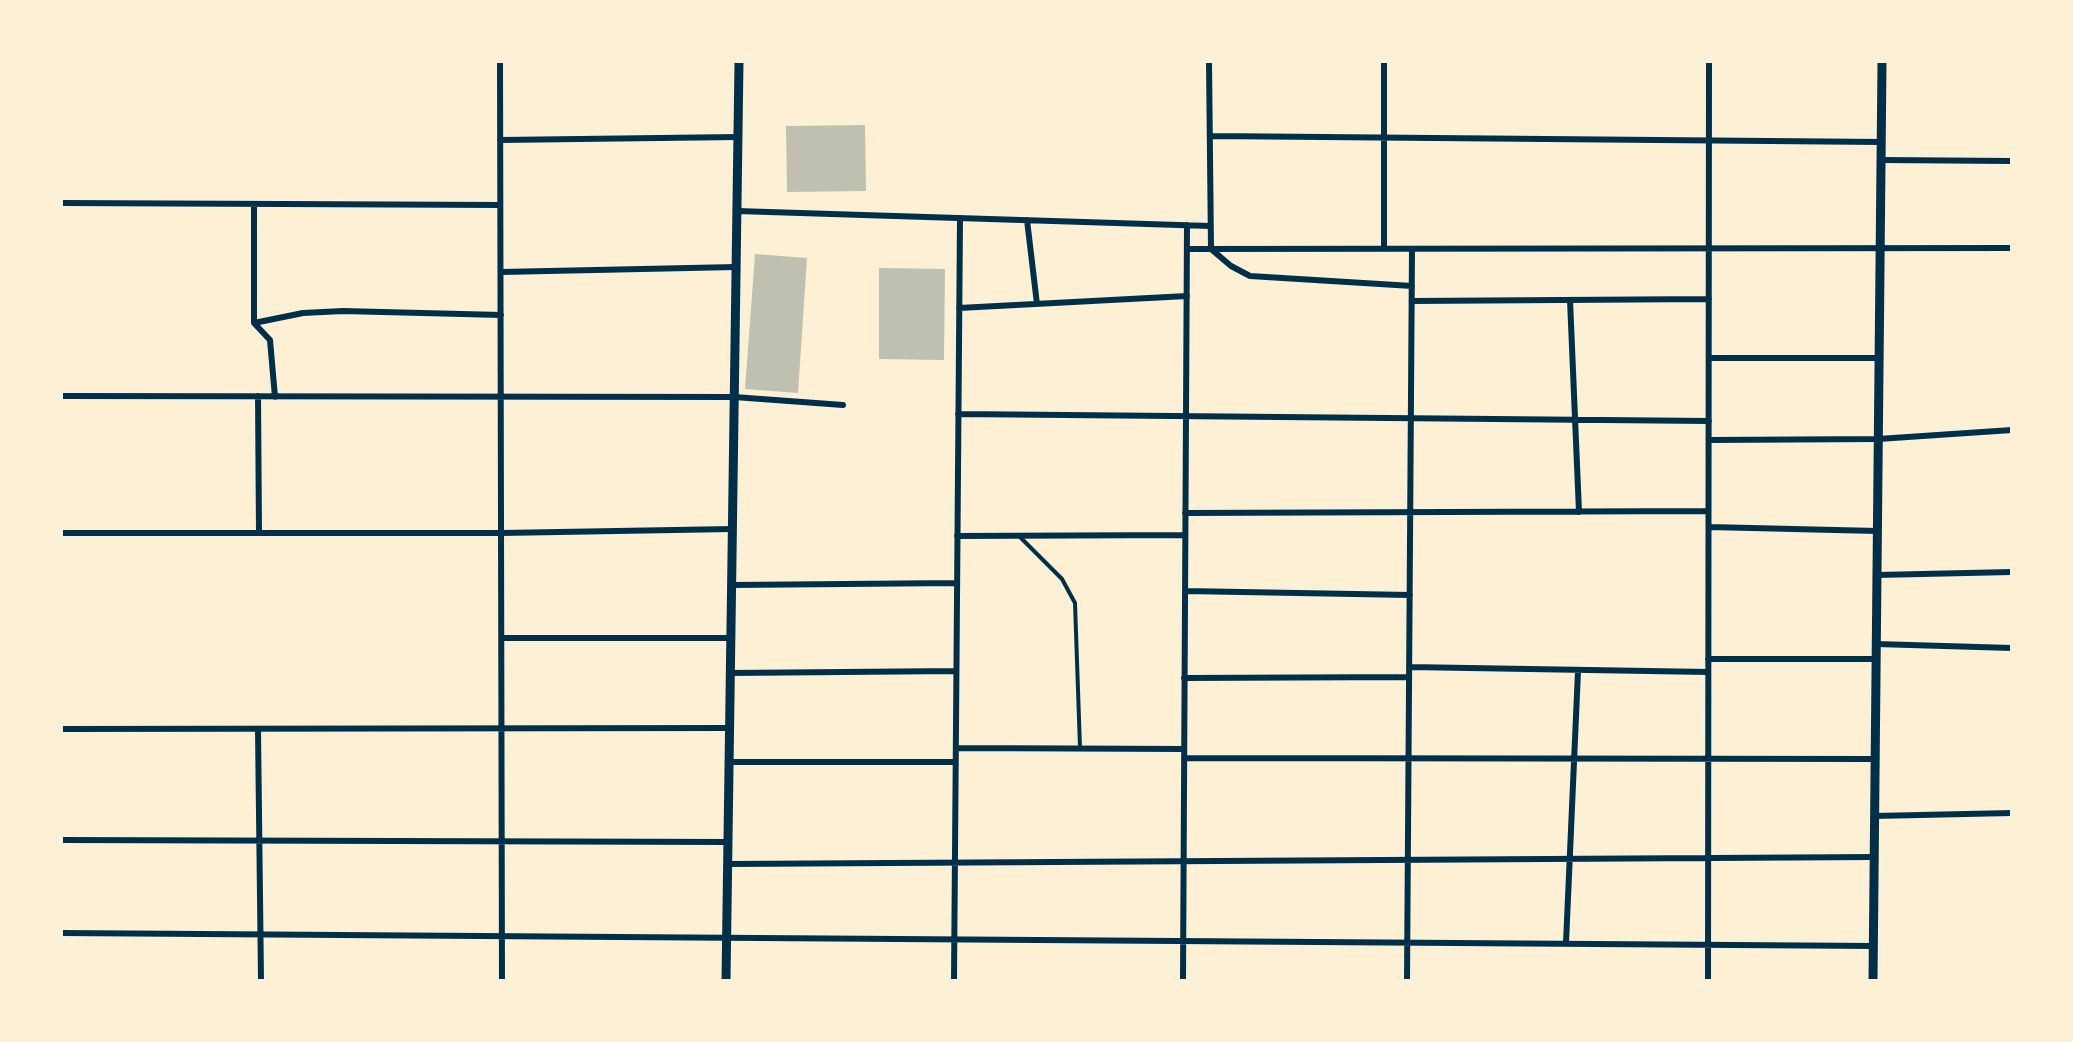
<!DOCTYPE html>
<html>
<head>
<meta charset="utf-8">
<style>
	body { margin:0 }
	#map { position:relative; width:2073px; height:1042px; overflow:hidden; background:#fdf0d5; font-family:Mulish,sans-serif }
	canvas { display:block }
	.frame { position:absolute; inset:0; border:63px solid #fdf0d5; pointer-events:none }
</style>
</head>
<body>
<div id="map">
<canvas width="2073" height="1042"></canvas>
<div class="frame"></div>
</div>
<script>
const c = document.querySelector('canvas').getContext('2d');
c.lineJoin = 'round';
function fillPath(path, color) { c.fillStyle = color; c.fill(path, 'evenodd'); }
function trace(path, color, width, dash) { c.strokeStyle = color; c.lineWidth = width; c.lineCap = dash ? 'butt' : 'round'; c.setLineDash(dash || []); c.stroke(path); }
const building = new Path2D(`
	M865 125 866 191 787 192 786 126Z
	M755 254 807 258 798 393 745 389Z
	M879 268 945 269 944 360 879 359Z`);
const service = new Path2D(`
	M1019 536 1062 579 1075 603 1080 748`);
const minor = new Path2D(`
	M500 62 502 980
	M1209 62 1211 249 1231 266 1250 276 1412 286
	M1384 62V249
	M1210 136 1881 142
	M500 140 738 137
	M1881 160 2012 161
	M62 203 500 205
	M254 204V323L270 340 275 397
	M737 211 1210 226
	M1027 220 1037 304
	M1187 249 2012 248
	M501 272 736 267
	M1570 300 1579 512
	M1412 301 1709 299
	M959 308 1187 296
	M254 323 303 313 343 311 501 315
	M1709 358H1879
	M62 396 734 397 843 405
	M258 396 259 533
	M958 414 1709 421
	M1709 440 1878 439 2012 430
	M1185 513 1708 511
	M1709 527 1877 531
	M62 533H501L732 529
	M957 536 1185 535
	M1877 575 2012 572
	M732 585 957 583
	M1185 591 1410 595
	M502 638H731
	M1876 644 2012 648
	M1708 659H1876
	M1409 667 1708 672
	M730 673 956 671
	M1184 678 1409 677
	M62 729 729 728
	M258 730 261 980
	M956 748 1184 749
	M1184 758 1875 759
	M729 762H955
	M1874 816 2012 813
	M62 840 728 842
	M727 864 1874 857
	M62 933 1873 946
	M1566 943 1578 671
	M954 980 960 218
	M1183 980 1187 225
	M1407 980 1412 249
	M1708 980 1709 62`);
const tertiary = new Path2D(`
	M726 980 739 62
	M1873 980 1882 62`);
fillPath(building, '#bec0b2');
trace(service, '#003049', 4);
trace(minor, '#003049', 6);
trace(tertiary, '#003049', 9);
</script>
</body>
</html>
